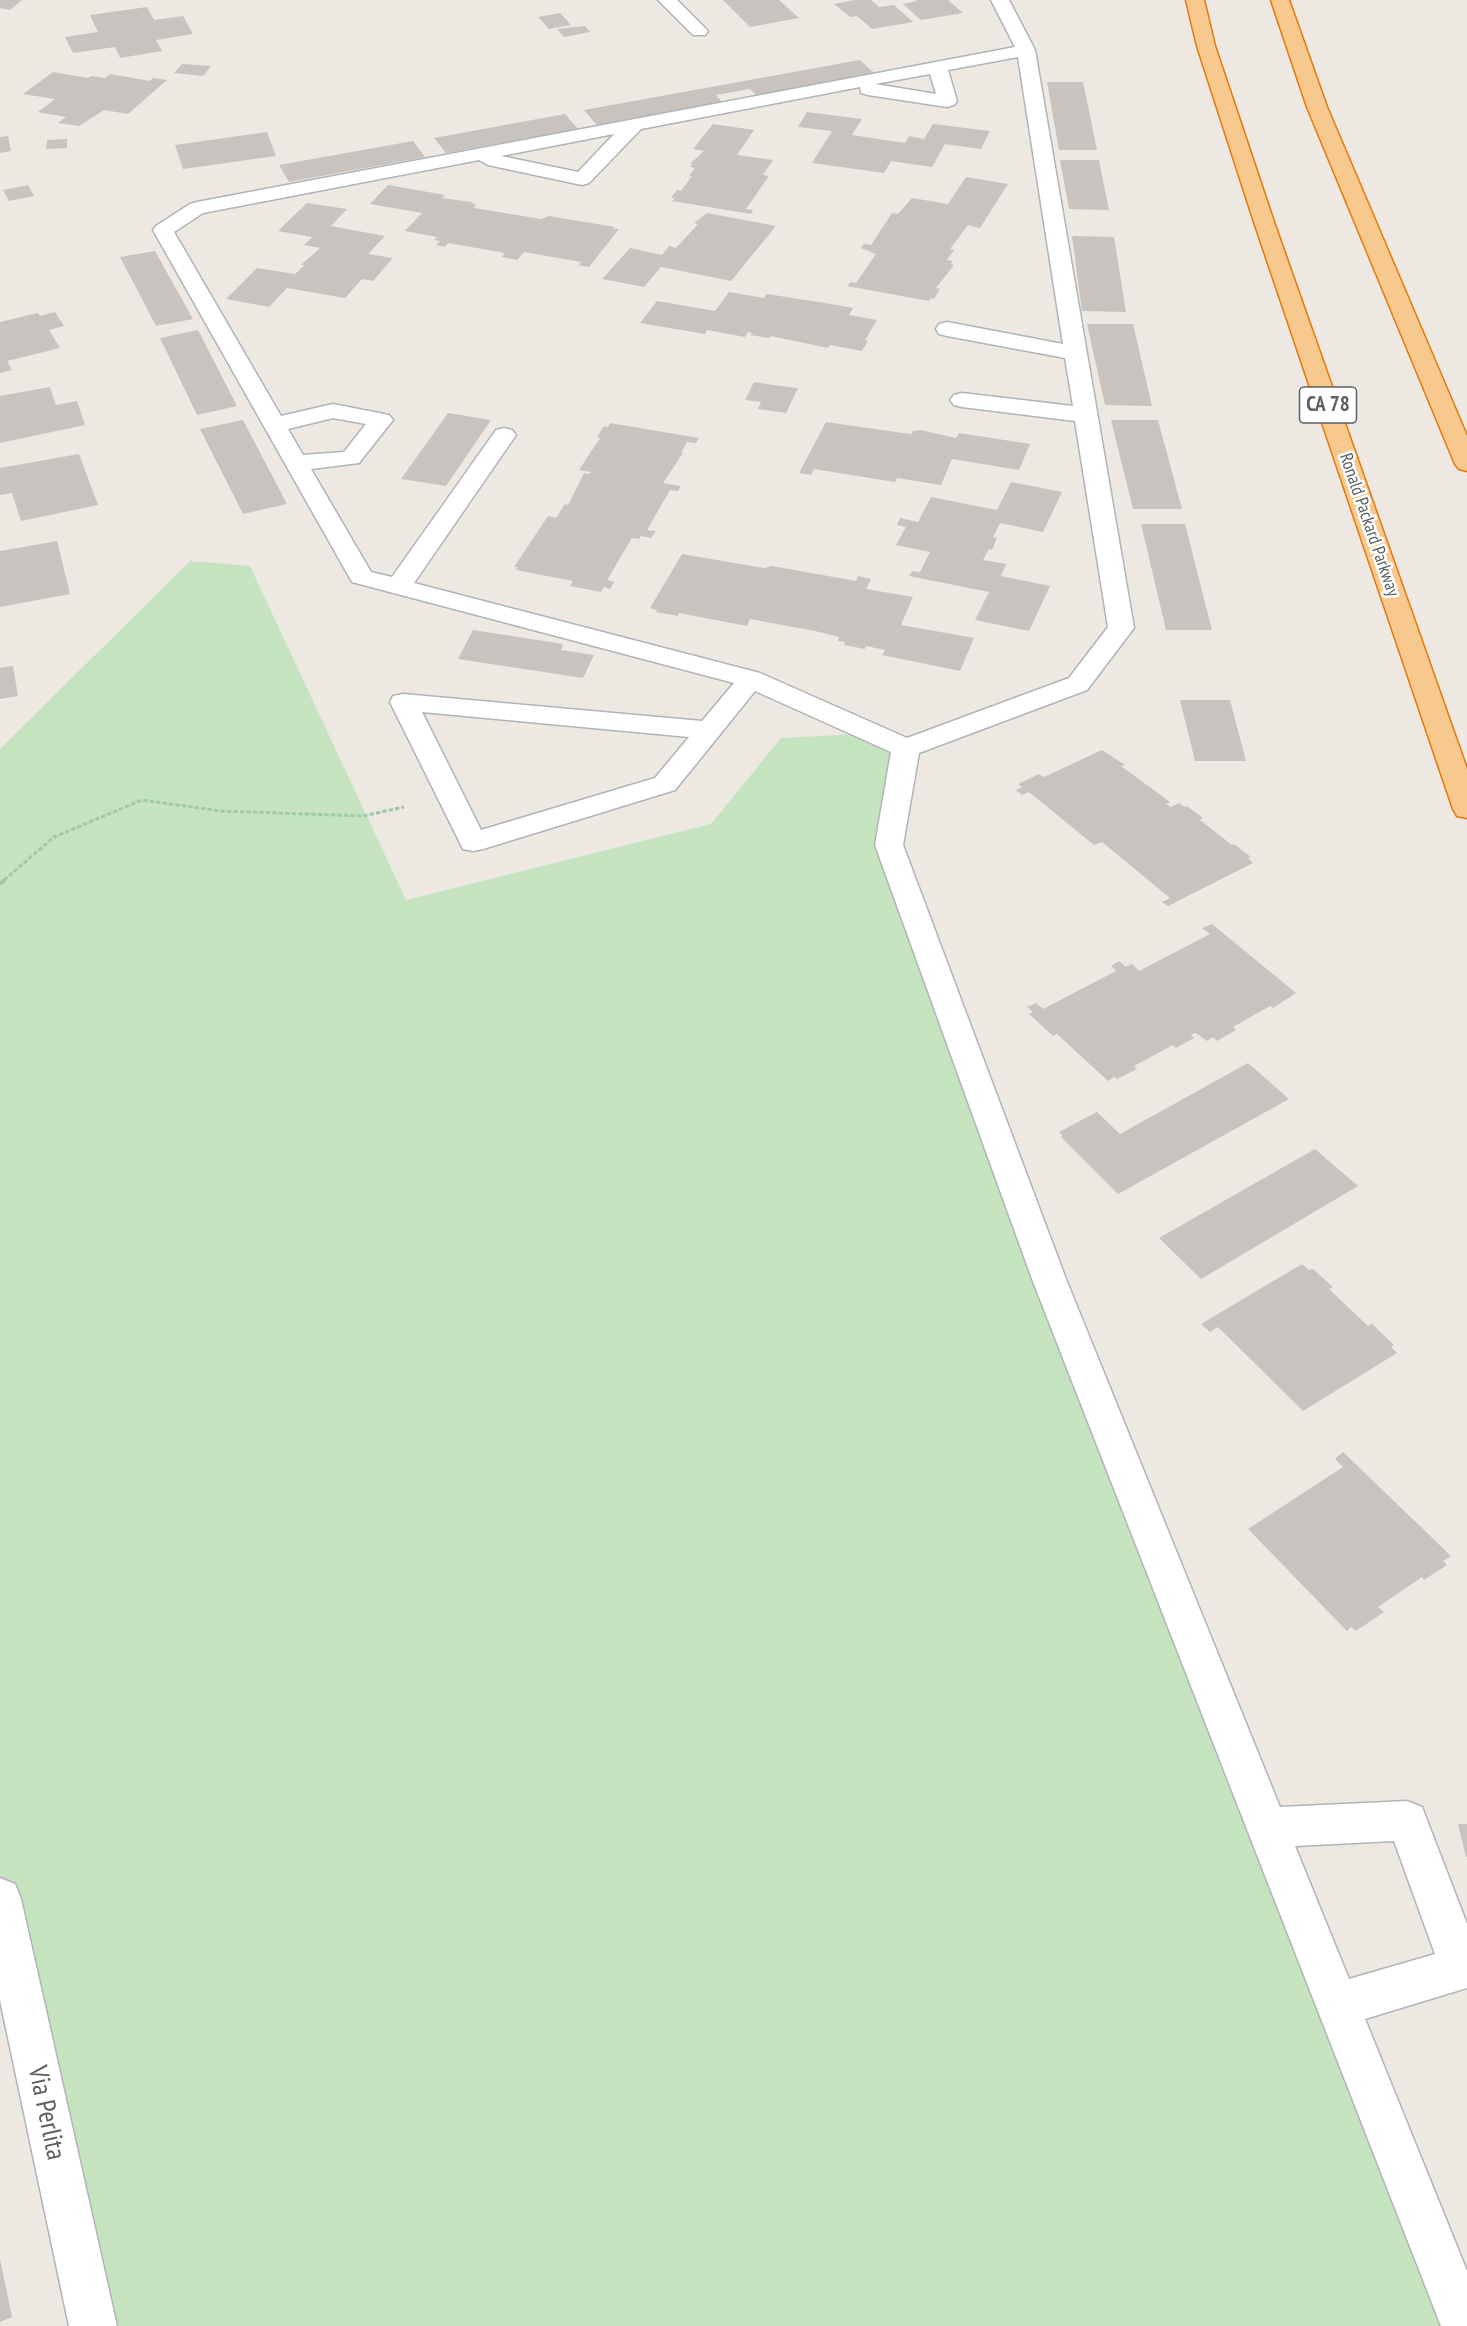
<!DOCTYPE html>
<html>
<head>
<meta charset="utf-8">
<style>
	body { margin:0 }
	canvas { display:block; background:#ede8e2 }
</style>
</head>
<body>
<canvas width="1467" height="2326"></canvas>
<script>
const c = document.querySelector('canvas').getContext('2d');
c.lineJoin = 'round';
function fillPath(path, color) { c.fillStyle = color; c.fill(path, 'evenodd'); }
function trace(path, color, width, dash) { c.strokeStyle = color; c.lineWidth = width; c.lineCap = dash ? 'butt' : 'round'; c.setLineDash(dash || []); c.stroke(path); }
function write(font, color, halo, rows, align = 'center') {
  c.font = font + ' "PT Sans Narrow",sans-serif'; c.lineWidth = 5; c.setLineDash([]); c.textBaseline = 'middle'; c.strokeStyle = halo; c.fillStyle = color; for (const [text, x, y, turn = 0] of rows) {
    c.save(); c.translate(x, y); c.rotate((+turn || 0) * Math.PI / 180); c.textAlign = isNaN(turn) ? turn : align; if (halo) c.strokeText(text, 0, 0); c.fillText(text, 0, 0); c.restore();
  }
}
const green = new Path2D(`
	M190 561 250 566 406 900 711 824 781 738 897 732 889 845 1467 2326H93L0 1899V749Z`);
const building = new Path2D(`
	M0 0H22L10 10 0 8Z
	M723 0H779L799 18 750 27Z
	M854 0H871L879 7 894 5 913 22 872 29 857 16 850 17 834 4Z
	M915 0H948L963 13 921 20 903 4 917 1Z
	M147 7 154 20 183 16 193 34 156 40 162 51 120 58 115 47 73 53 65 37 98 32 90 15Z
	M560 13 571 25 549 29 538 17Z
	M585 26 590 32 564 37 557 29Z
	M860 60 875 74 757 96 750 89 716 95 722 102 597 125 584 110Z
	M182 64 211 66 203 76 174 73Z
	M53 72 88 78 91 76 105 78 110 74 150 81 153 78 167 80 128 114 104 110 79 126 58 123 66 117 38 112 55 99 23 94Z
	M1047 82H1083L1097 150H1059Z
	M807 112 862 119 852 135 905 143 909 136 924 139 933 124 990 131 981 149 945 144 932 167 891 161 884 173 812 163 832 131 798 127Z
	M565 114 578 129 446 153 434 138Z
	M713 124 754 130 737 155 773 160 763 175 769 176 746 209 753 210 751 214 672 201 675 198H671L677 190 681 191 692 176H689L695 168 690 167 692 164H690L704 151 693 149Z
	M267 132 276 156 183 169 175 145Z
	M8 136 11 151 0 153V137Z
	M67 139V148L46 149 47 140Z
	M413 141 425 157 289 182 279 165Z
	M1060 160H1099L1109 210 1069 209Z
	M966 177 1008 184 980 228 968 225 950 249 954 250 947 260 953 261 951 264 954 265 936 288 940 289 934 299 931 298 929 301 847 286 851 282 856 283 876 254 861 248 864 244 871 245 892 213 898 214 912 198 948 204Z
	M28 185 34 196 9 201 3 190Z
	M388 185 445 195 442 198 471 202 476 205 474 208 541 219 549 216 615 227 613 229H619L589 267 578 265 581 262 524 252 517 260 502 257 505 253 448 243 445 247 436 245 440 241 434 240 437 237 405 231 422 213 370 204Z
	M307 203 347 209 331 226 385 236 368 254 393 258 373 281 362 279 345 298 287 288 269 307 226 299 257 268 295 274 305 265H301L320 248 304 245 312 237 278 231Z
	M707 213 776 226 731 281 661 267 644 287 602 279 630 248 662 255 669 246 676 248 698 224 694 223Z
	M1072 236 1114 237 1126 312 1082 311Z
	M155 251 193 319 156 326 120 257Z
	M729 292 764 298 767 294 825 303 853 308 849 315 877 320 865 340 868 341 862 351 830 345 828 348 771 336 769 338 750 335 752 333 748 332 745 337 707 330 705 334 640 323 657 301 715 311Z
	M55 312 64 326 49 330 60 348 7 361 12 370 0 373V322L38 313 40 316Z
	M1087 324H1133L1152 406 1105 405Z
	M198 330 237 406 197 415 160 338Z
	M754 382 780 386 798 388 786 413 758 409 761 402 745 400Z
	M50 387 56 405 77 401 85 425 0 443V396Z
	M448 413 491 420 446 486 401 479Z
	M243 420 287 504 243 514 200 429Z
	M1111 420H1158L1182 509H1133Z
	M826 422 910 434V436L913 431 920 430 956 438 959 433 1030 444 1019 470 952 459 941 485 897 478 895 482 814 469 811 475 799 473Z
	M610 423 699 438 696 443 687 442 681 453H683L663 483 681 486 678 491 670 490 647 530 656 531 651 538 641 536 639 539 632 538 607 580 614 582 610 589 604 587 601 592 570 586 573 581 516 570 517 567H514L548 516 556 518 565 504 568 505 584 473 589 474 591 472 579 470 600 438 597 437 604 426 608 427Z
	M79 454 98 505 21 521 12 493 0 495V468Z
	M1011 482 1062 492 1043 532 1000 523 993 537 997 538 992 550 989 549 983 560 1006 564 1001 576 1050 586 1029 631 975 620 989 592 909 576 913 571 920 572 930 552 896 545 906 527 897 525 900 518 918 522 931 497 997 510Z
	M1141 524H1185L1212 630H1166Z
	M57 541 70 594 0 607V551Z
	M682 554 764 568 772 566 856 581 858 576 871 579 866 589 913 597 901 625 974 638 960 671 882 655 885 650 866 646 865 649 844 645 845 642 838 641 839 637 815 631 750 619 747 626 679 613 678 616 656 612 657 610 650 608Z
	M473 630 563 644 561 650 594 655 583 678 458 659Z
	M13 666 18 696 0 699V668Z
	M1180 700H1230L1246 761H1195Z
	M1102 750 1125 765 1121 766 1170 802 1166 804 1171 807 1179 803 1185 807 1187 806 1203 818 1200 820 1232 845 1234 844 1251 857 1248 858 1253 863 1168 906 1162 902 1170 898 1102 842 1094 845 1029 792 1022 795 1016 790 1022 787 1018 784 1039 774 1044 777Z
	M1212 924 1296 993 1273 1008 1270 1006 1233 1027 1236 1030 1217 1041 1213 1037 1207 1041 1196 1033 1191 1035 1194 1038 1176 1048 1173 1045 1134 1066 1137 1069 1117 1079 1114 1077 1108 1081 1057 1034 1053 1036 1029 1014 1033 1012 1027 1007 1036 1003 1043 1009 1116 971 1111 966 1119 961 1126 967 1132 964 1139 971 1210 934 1202 928Z
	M1248 1063 1289 1099 1118 1194 1061 1137 1063 1136 1059 1132 1097 1112 1120 1134Z
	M1315 1149 1358 1186 1201 1279 1159 1238Z
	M1302 1264 1309 1270 1313 1269 1333 1287 1329 1289 1368 1326 1372 1324 1394 1345 1391 1347 1397 1353 1303 1411 1218 1327 1210 1332 1201 1324Z
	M1343 1452 1451 1556 1443 1561 1447 1565 1424 1580 1422 1577 1378 1607 1384 1612 1356 1631 1351 1627 1347 1631 1248 1529 1343 1467 1335 1459Z
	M1458 1824H1467V1857H1466Z
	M0 2259 12 2317 0 2322Z`);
const pathFar1 = new Path2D(`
	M4 880 54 837 142 800 220 811 363 816 404 807`);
const path = new Path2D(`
	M0 884 6 879`);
const lane = new Path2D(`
	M658 0H677L708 31 705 35H693Z
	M991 0H1009L1035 50 1134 628 1087 690 919 753 903 845 1066 1279 1280 1807 1407 1801 1422 1807 1467 1924V1988L1365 2019 1467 2271V2326H1441L1032 1279 875 845 891 752 755 691 675 790 483 849 473 851 463 849 390 702 393 696 403 694 702 721 734 683 352 582 153 230 156 226 190 204 197 202 1015 47ZM1018 57 1063 344 947 322 939 324 936 329 939 334 947 336 1065 358 1073 406 962 393 954 395 950 400 954 405 962 407 1075 421 1108 627 1069 678 907 738 760 673 414 583 516 435 512 430 504 428 496 430 392 577 371 572 311 469 359 463 393 420 389 415 333 404 281 416 174 232 203 213 479 160 488 165 582 185 589 183 641 129 860 87 861 93 868 95 947 107 954 105 957 101 948 70ZM930 74 936 94 875 84ZM614 134 578 172 501 156ZM333 418 366 424 344 452 303 455 288 429ZM422 712 689 737 655 778 481 830ZM1394 1841 1435 1954 1349 1979 1295 1846Z
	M0 1878 15 1884 21 1899 117 2326H69L0 2000Z`);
const highway = new Path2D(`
	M1186 0H1204L1215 46 1275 225 1467 769V818L1457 816 1453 809 1255 225 1197 46Z
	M1271 0H1289L1327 107 1467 436V471L1459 469 1455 464 1307 107Z`);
const farStreetnames = [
	["Ronald Packard Parkway",1369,525,71]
];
const shields = [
	[1328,405,57]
];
const shieldNames = [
	["CA 78",1328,405]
];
const nearStreetnames = [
	["Via Perlita",46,2113,78]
];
fillPath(green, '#c6e3c0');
fillPath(building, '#c8c3bf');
trace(lane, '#b0b4b7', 3);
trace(highway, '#e4780b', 3);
trace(pathFar1, '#9ecba1', 3, [4.5, 2]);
trace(path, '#9ecba1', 4, [6, 3]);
fillPath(lane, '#fff');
fillPath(highway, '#f7c98f');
write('18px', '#5b6062', '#fff', farStreetnames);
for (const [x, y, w] of shields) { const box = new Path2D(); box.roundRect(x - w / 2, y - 18, w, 36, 4.5); c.fillStyle = '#fff'; c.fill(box); trace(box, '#5b6062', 1.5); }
write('bold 21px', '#5b6062', null, shieldNames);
write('27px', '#5b6062', '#fff', nearStreetnames);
</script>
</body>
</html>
